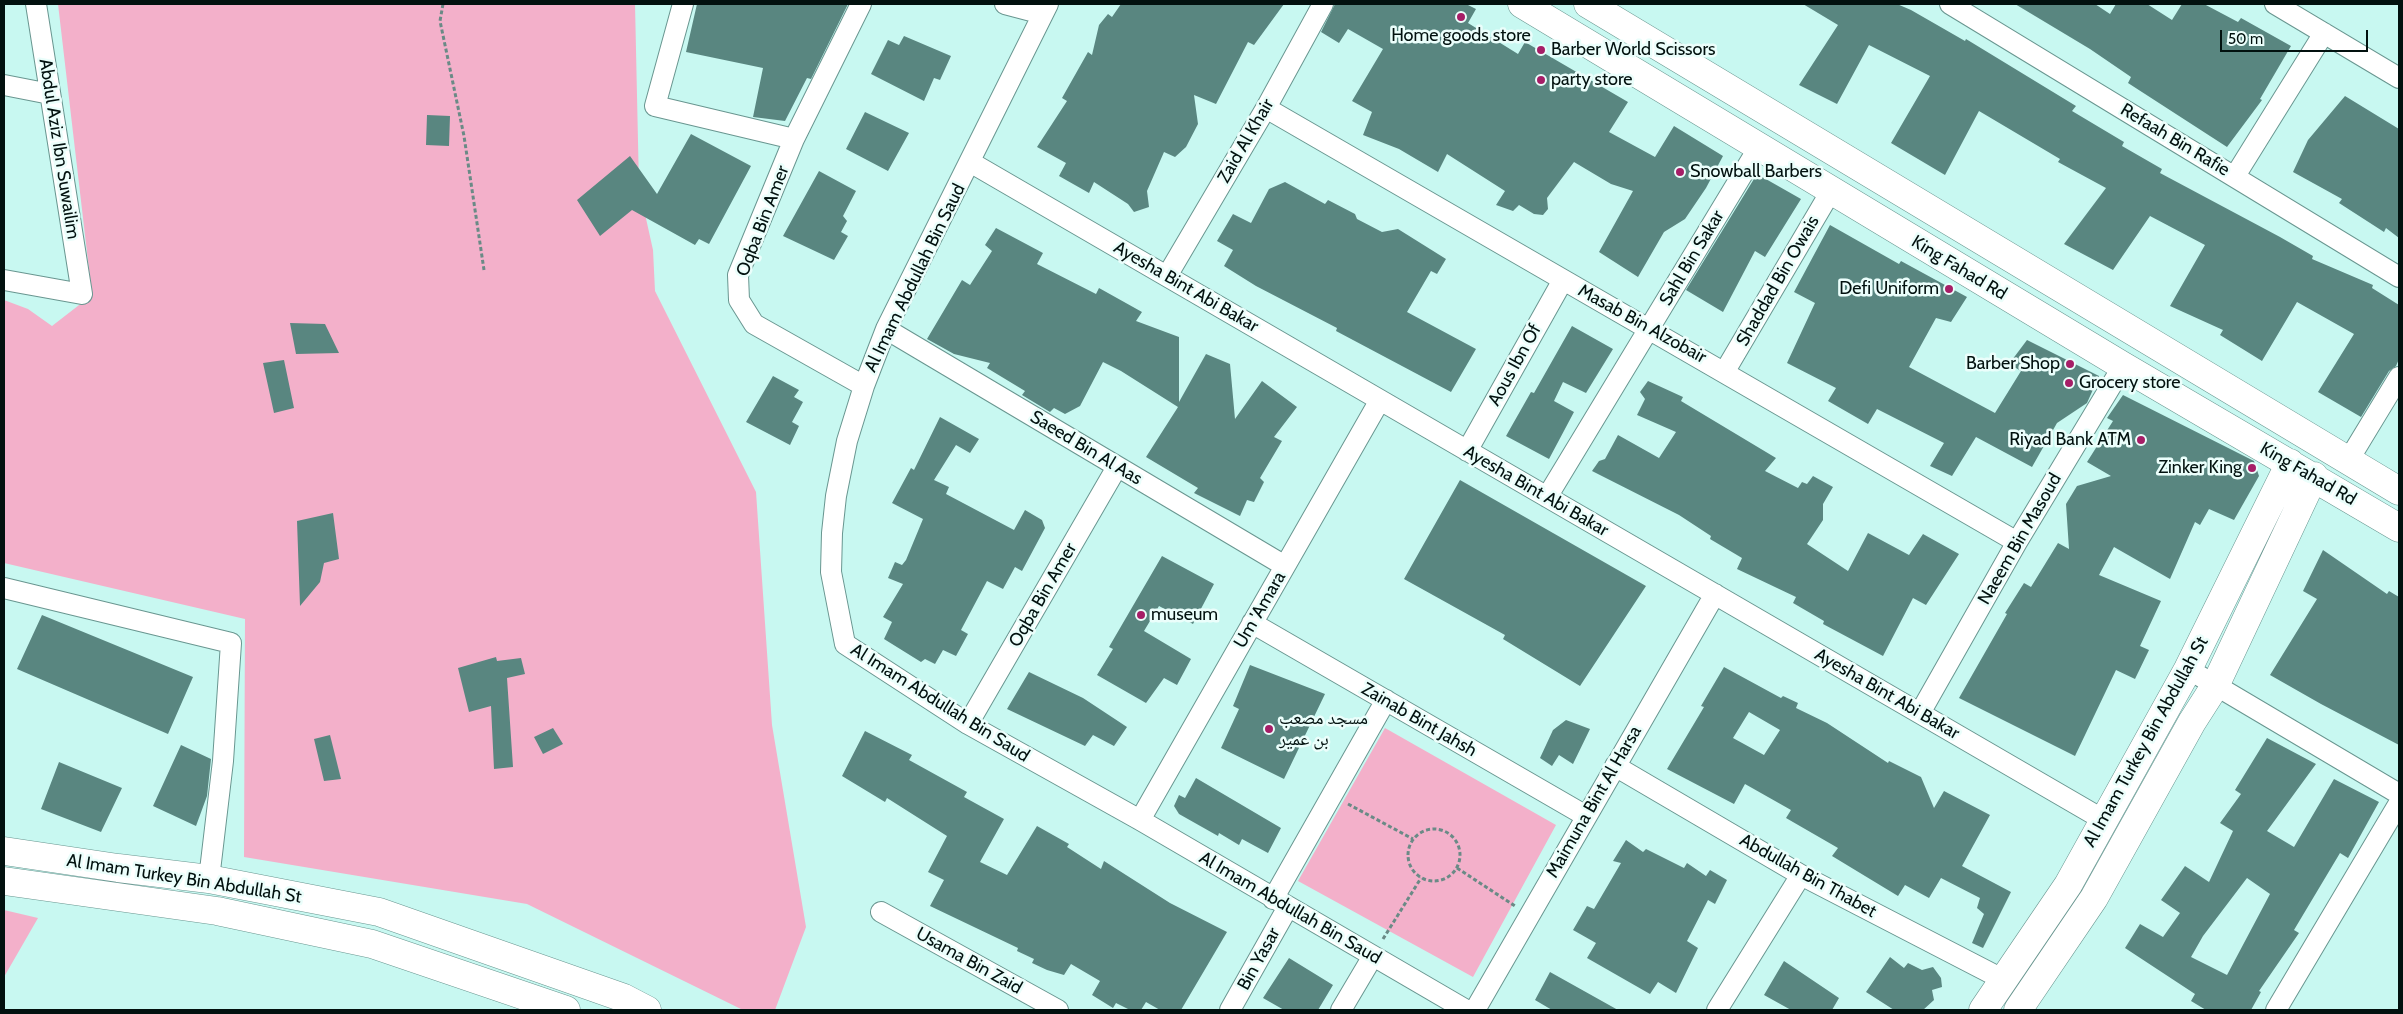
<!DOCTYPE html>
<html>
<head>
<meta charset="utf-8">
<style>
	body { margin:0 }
	#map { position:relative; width:2403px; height:1014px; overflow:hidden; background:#c8f8f1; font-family:Cabin,sans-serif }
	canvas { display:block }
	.frame { position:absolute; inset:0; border:5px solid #02110f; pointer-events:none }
	.scale { position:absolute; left:2220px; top:30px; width:148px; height:22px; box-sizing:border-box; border:2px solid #02110f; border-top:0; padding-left:6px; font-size:15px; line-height:18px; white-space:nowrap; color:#02110f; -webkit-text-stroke:4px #ebfefb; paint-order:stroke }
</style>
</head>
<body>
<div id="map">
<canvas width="2403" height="1014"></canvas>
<div class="frame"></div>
<div class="scale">50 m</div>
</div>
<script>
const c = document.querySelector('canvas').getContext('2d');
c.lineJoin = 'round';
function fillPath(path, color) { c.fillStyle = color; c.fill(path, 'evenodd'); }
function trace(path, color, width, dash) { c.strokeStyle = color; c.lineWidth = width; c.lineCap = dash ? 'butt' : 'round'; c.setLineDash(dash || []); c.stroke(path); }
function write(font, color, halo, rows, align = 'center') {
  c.font = font + ' Cabin,"Noto Naskh Arabic",sans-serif'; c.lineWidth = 5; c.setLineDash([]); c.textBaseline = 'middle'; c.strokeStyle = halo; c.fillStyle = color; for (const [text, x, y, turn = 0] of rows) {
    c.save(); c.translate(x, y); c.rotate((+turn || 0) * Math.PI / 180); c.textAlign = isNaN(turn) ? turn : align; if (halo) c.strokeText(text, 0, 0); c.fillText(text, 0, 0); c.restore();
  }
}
const green = new Path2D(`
	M58 4H635L639 187 653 250 655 291 756 492 772 725 806 927 775 1010H743L527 904 244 857 245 619 4 563V300L28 309 52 326 92 295Z
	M1385 728 1556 825 1473 977 1298 881Z
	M4 910 38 918 4 977Z`);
const building = new Path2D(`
	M697 4H848L811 79 807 78 785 121 753 117 763 68 686 52Z
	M1121 4H1284L1254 45 1248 42 1216 104 1194 95 1198 124 1186 147 1175 157 1164 152 1147 191 1149 207 1134 212 1128 204 1094 182 1089 193 1059 176 1066 163 1037 147 1067 101 1062 98 1088 52 1092 55 1099 25 1108 14 1112 17Z
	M1335 4H1466L1476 9 1468 23 1518 54 1525 42 1628 102 1609 132 1655 157 1674 126 1723 156 1706 188 1685 219 1664 232 1638 277 1599 252 1633 191 1611 184 1574 162 1547 198 1548 209 1543 215 1534 214 1519 205 1513 211 1496 205 1505 191 1447 154 1438 172 1399 149 1363 135 1372 112 1352 101 1383 49 1348 29 1339 43 1321 32Z
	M1803 4H1897L1911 10 1965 41 1966 39 2076 106 2072 111 2124 142 2122 146 2162 169 2160 173 2280 237 2313 256 2312 259 2373 285 2372 288 2399 305V359L2396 366 2389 371 2361 417 2318 392 2354 334 2297 302 2262 361 2220 335 2223 330 2170 306 2205 245 2150 216 2113 270 2064 244 2106 188 2058 162 2060 159 1979 111 1945 175 1891 143 1930 76 1869 45 1837 104 1799 85 1838 25Z
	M2015 4H2095L2110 14 2116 4H2147L2172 20 2182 4H2204L2238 22 2241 18 2291 46 2260 99 2262 100 2227 147 2128 83 2131 77 2090 49Z
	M904 36 951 56 940 80 934 78 924 101 871 74 888 40 899 45Z
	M2345 96 2399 129V238L2386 228 2384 232 2339 203 2342 199 2293 172 2308 140Z
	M865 112 909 133 888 171 846 149Z
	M427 115 450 116 449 146 426 145Z
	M691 134 751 166 709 244 699 239 695 245 632 210 600 236 577 200 630 156 657 194Z
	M819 171 856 191 843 216 847 221 841 232 848 236 834 260 783 236Z
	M1757 174 1801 199 1765 257 1755 251 1723 312 1686 290Z
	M1285 182 1325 204 1328 200 1355 214 1357 219 1382 232 1398 229 1446 259 1437 274 1431 271 1407 312 1476 349 1451 392 1336 331 1337 328 1256 286 1224 266 1233 250 1217 241 1233 214 1251 223 1269 189Z
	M1830 225 1899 264 1901 261 1967 297 1951 322 1936 318 1909 367 1995 413 2021 371 2009 364 2027 340 2099 376 2087 403 2057 423 2032 467 1976 437 1952 476 1930 466 1944 443 1877 409 1868 424 1828 401 1836 388 1787 363 1815 303 1794 292Z
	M996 228 1043 253 1037 264 1096 294 1099 288 1142 312 1136 321 1179 337V402L1206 354 1230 364 1235 419 1262 381 1297 407 1274 437 1282 441 1260 478 1264 482 1254 502 1247 500 1240 516 1194 493 1198 488 1146 457 1178 407 1121 371 1103 362 1080 406 1065 414 1054 408 1050 412 1022 395 1025 391 987 368 990 363 954 354 927 339 962 280 970 285 992 251 985 245Z
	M290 323 325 324 339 353 296 354Z
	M1572 326 1613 349 1586 393 1563 382 1554 401 1574 412 1549 459 1506 436 1531 392 1534 393Z
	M284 360 294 408 274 413 263 363Z
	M773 376 799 390 794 397 803 402 792 422 799 426 790 445 746 422Z
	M1648 381 1683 397 1681 401 1776 458 1765 471 1798 488 1802 482 1807 484 1813 476 1833 487 1823 504V520L1807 544 1848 571 1868 533 1909 555 1923 534 1959 554 1926 605 1913 598 1883 656 1823 624 1824 621 1793 603 1796 597 1737 569 1742 558 1710 539 1711 536 1679 515 1592 471 1599 461 1605 459 1618 435 1659 458 1676 432 1637 415 1645 399 1640 392Z
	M2123 395 2254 461 2259 476 2234 520 2209 509 2200 525 2195 522 2170 579 2114 547 2099 575 2161 601 2140 646 2149 650 2135 679 2116 670 2075 756 1959 698 2007 614 2005 613 2024 583 2031 587 2058 543 2069 549 2066 504 2077 486 2111 476 2087 462 2113 421 2107 418Z
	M940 417 979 439 970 453 956 445 934 480 949 487 946 494 1014 530 1025 510 1042 520 1045 528 1022 571 1015 567 1003 589 987 581 961 630 968 634 956 656 943 650 935 664 925 659 921 662 884 639 892 622 883 617 903 584 888 578 895 562 902 565 906 560 923 519 892 503 911 468 914 470Z
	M1460 480 1646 586 1580 686 1503 639 1505 635 1404 579Z
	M333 513 339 559 324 563 320 582 300 606 297 521Z
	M2323 550 2387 594 2389 591 2399 597V745L2321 704 2270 675 2317 599 2303 591Z
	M1162 556 1214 584 1193 624 1159 606 1144 631 1191 659 1177 685 1164 678 1146 703 1097 675 1113 649 1109 647Z
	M42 615 193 677 168 734 17 669Z
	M496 657 497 661 521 658 525 674 507 678 513 767 494 769 491 706 469 712 458 668Z
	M1250 665 1325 694 1284 779 1221 748 1239 709 1233 706Z
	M1724 667 1781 698 1783 696 1798 703 1796 708 1827 723 1888 763 1889 761 1921 777 1934 808 1944 791 1990 815 1962 866 2011 892 1983 948 1972 943 1984 914 1977 908 1980 898 1941 878 1929 898 1905 885 1898 896 1832 856 1838 848 1786 818 1791 810 1745 784 1734 804 1667 769 1704 707 1701 706ZM1749 712 1780 730 1764 755 1733 738Z
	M1029 672 1083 698 1127 727 1114 746 1093 735 1085 746 1007 709Z
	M1566 720 1590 729 1573 764 1559 755 1552 766 1540 758 1553 730Z
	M553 728 563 744 543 754 534 737Z
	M865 731 912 755 909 760 967 792 964 797 1004 819 980 862 1007 875 1037 826 1069 844 1067 847 1101 869 1104 861 1170 903 1227 932 1181 1010H1160L1146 1002 1141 1010H1130L1116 1003 1113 1008 1092 995 1100 981 1071 964 1064 975 1047 970 1032 963 1034 959 1017 951 1018 948 930 906 944 880 928 872 947 836 887 798 885 802 842 776Z
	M330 735 341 779 324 781 314 739Z
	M2267 738 2316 764 2267 831 2294 847 2334 779 2379 802 2348 858 2340 853 2294 930 2299 933 2259 991 2261 992 2251 1010H2206L2191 1001 2195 994 2125 948 2140 924 2163 937 2180 913 2161 900 2185 866 2209 882 2233 831 2220 823 2241 794 2235 790ZM2247 878 2270 894 2227 975 2191 957 2203 936Z
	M181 745 211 759 207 796 196 826 153 806Z
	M59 762 122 788 101 832 41 809Z
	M1196 778 1281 828 1268 853 1242 839 1239 845 1219 833 1218 836 1179 814 1174 806 1179 795 1185 798Z
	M1626 840 1643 852 1646 849 1684 868 1687 863 1706 876 1710 870 1727 880 1715 904 1708 900 1687 941 1698 948 1676 993 1658 982 1650 994 1587 958 1596 943 1573 930 1587 906 1594 909 1621 863 1613 861Z
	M1890 957 1904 968 1908 963 1922 970 1933 967 1941 978 1942 987 1932 990 1934 1000 1923 1010H1894L1866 992Z
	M1289 958 1333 985 1318 1010H1284L1263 998Z
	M1784 961 1839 998 1832 1010H1791L1764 995Z
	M1550 972 1618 1010H1552L1535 1000Z`);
const path = new Path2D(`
	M443 4 440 21 464 136 484 270
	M1348 804 1413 839
	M1408 855a26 26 0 1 1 52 0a26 26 0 1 1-52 0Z
	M1457 868 1515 906
	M1383 939 1421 878`);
const street = new Path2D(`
	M683 4 655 106 794 139
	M861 4 794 139 738 275 739 300 754 324 864 386
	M1005 4 1043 14
	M1048 4 886 329 864 386 847 441 836 496 832 533 831 572 845 644 968 724 1140 820 1466 1010
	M1950 4 2399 277
	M2275 4 2399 78
	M4 85 50 94
	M1266 108 2017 542
	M970 162 2102 819
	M2235 176 2324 33
	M1167 276 1266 108 1323 4
	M4 280 82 294 36 4
	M886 329 1285 566
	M1725 371 1831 191
	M1467 451 1563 280
	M2348 461 2399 377
	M1547 497 1759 147
	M4 588 231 643 223 761 209 879
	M1252 623 1586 816
	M2188 669 2399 794
	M1920 713 2017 542 2123 366
	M968 724 1117 467
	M1615 766 1801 875 2004 980
	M1140 820 1380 400
	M1273 899 1386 700
	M881 912 1058 1010
	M1230 1010 1288 907
	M1341 1010 1373 956
	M1475 1010 1715 594
	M1717 1010 1801 875
	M2276 1010 2399 803`);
const secondary = new Path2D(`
	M1522 4 2123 366 2399 528
	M1588 4 2399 491
	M4 851 118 868 209 879 379 912 624 998 647 1010
	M4 881 217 911 372 944 566 1010
	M1983 1010 2068 885 2188 669 2290 463
	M2018 1010 2094 898 2192 722 2215 686 2314 476`);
const markers = [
	[1461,17,5,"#a61e67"],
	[1541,50,5,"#a61e67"],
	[1541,80,5,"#a61e67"],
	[1680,172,5,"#a61e67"],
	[1949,289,5,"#a61e67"],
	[2070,364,5,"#a61e67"],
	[2069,383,5,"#a61e67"],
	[2141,440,5,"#a61e67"],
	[2252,468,5,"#a61e67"],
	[1141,615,5,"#a61e67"],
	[1269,729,5,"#a61e67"]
];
const poiNames = [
	["Home goods store",1461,36,"center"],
	["Barber World Scissors",1551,50],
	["party store",1551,80],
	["Snowball Barbers",1690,172],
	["Defi Uniform",1939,289,"right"],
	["Barber Shop",2060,364,"right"],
	["Grocery store",2079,383],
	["Riyad Bank ATM",2131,440,"right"],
	["Zinker King",2242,468,"right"],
	["museum",1151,615],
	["مسجد مصعب",1279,719],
	["بن عمير",1279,740]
];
const streetNames = [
	["Refaah Bin Rafie",2175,140,31],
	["Zaid Al Khair",1246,141,-60],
	["Abdul Aziz Ibn Suwailim",59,149,81],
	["Oqba Bin Amer",763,221,-69],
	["Sahl Bin Sakar",1692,258,-59],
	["King Fahad Rd",1959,268,31],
	["Al Imam Abdullah Bin Saud",915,278,-64],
	["Shaddad Bin Owais",1778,281,-60],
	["Ayesha Bint Abi Bakar",1186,287,30],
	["Masab Bin Alzobair",1642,324,29],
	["Aous Ibn Of",1515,365,-61],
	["Saeed Bin Al Aas",1086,448,31],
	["King Fahad Rd",2308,474,30],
	["Ayesha Bint Abi Bakar",1536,491,30],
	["Naeem Bin Masoud",2020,539,-60],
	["Oqba Bin Amer",1043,595,-60],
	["Um 'Amara",1260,610,-60],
	["Ayesha Bint Abi Bakar",1887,694,30],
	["Al Imam Abdullah Bin Saud",940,703,32],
	["Zainab Bint Jahsh",1419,720,30],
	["Al Imam Turkey Bin Abdullah St",2146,742,-61],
	["Maimuna Bint Al Harsa",1594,802,-60],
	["Abdullah Bin Thabet",1808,876,29],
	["Al Imam Turkey Bin Abdullah St",184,879,9],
	["Al Imam Abdullah Bin Saud",1290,908,30],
	["Bin Yasar",1259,959,-61],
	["Usama Bin Zaid",969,961,29]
];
fillPath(green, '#f3b0ca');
fillPath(building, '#598680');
trace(street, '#699690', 22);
trace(secondary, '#699690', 29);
trace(path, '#6a8a86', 3, [4, 2.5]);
trace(street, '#fff', 20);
trace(secondary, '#fff', 28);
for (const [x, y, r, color] of markers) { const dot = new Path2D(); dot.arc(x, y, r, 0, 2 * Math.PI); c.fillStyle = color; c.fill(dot); trace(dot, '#ebfefb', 2); }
write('18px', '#02110f', '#ebfefb', poiNames, 'left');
write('18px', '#02110f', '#ebfefb', streetNames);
</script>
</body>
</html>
